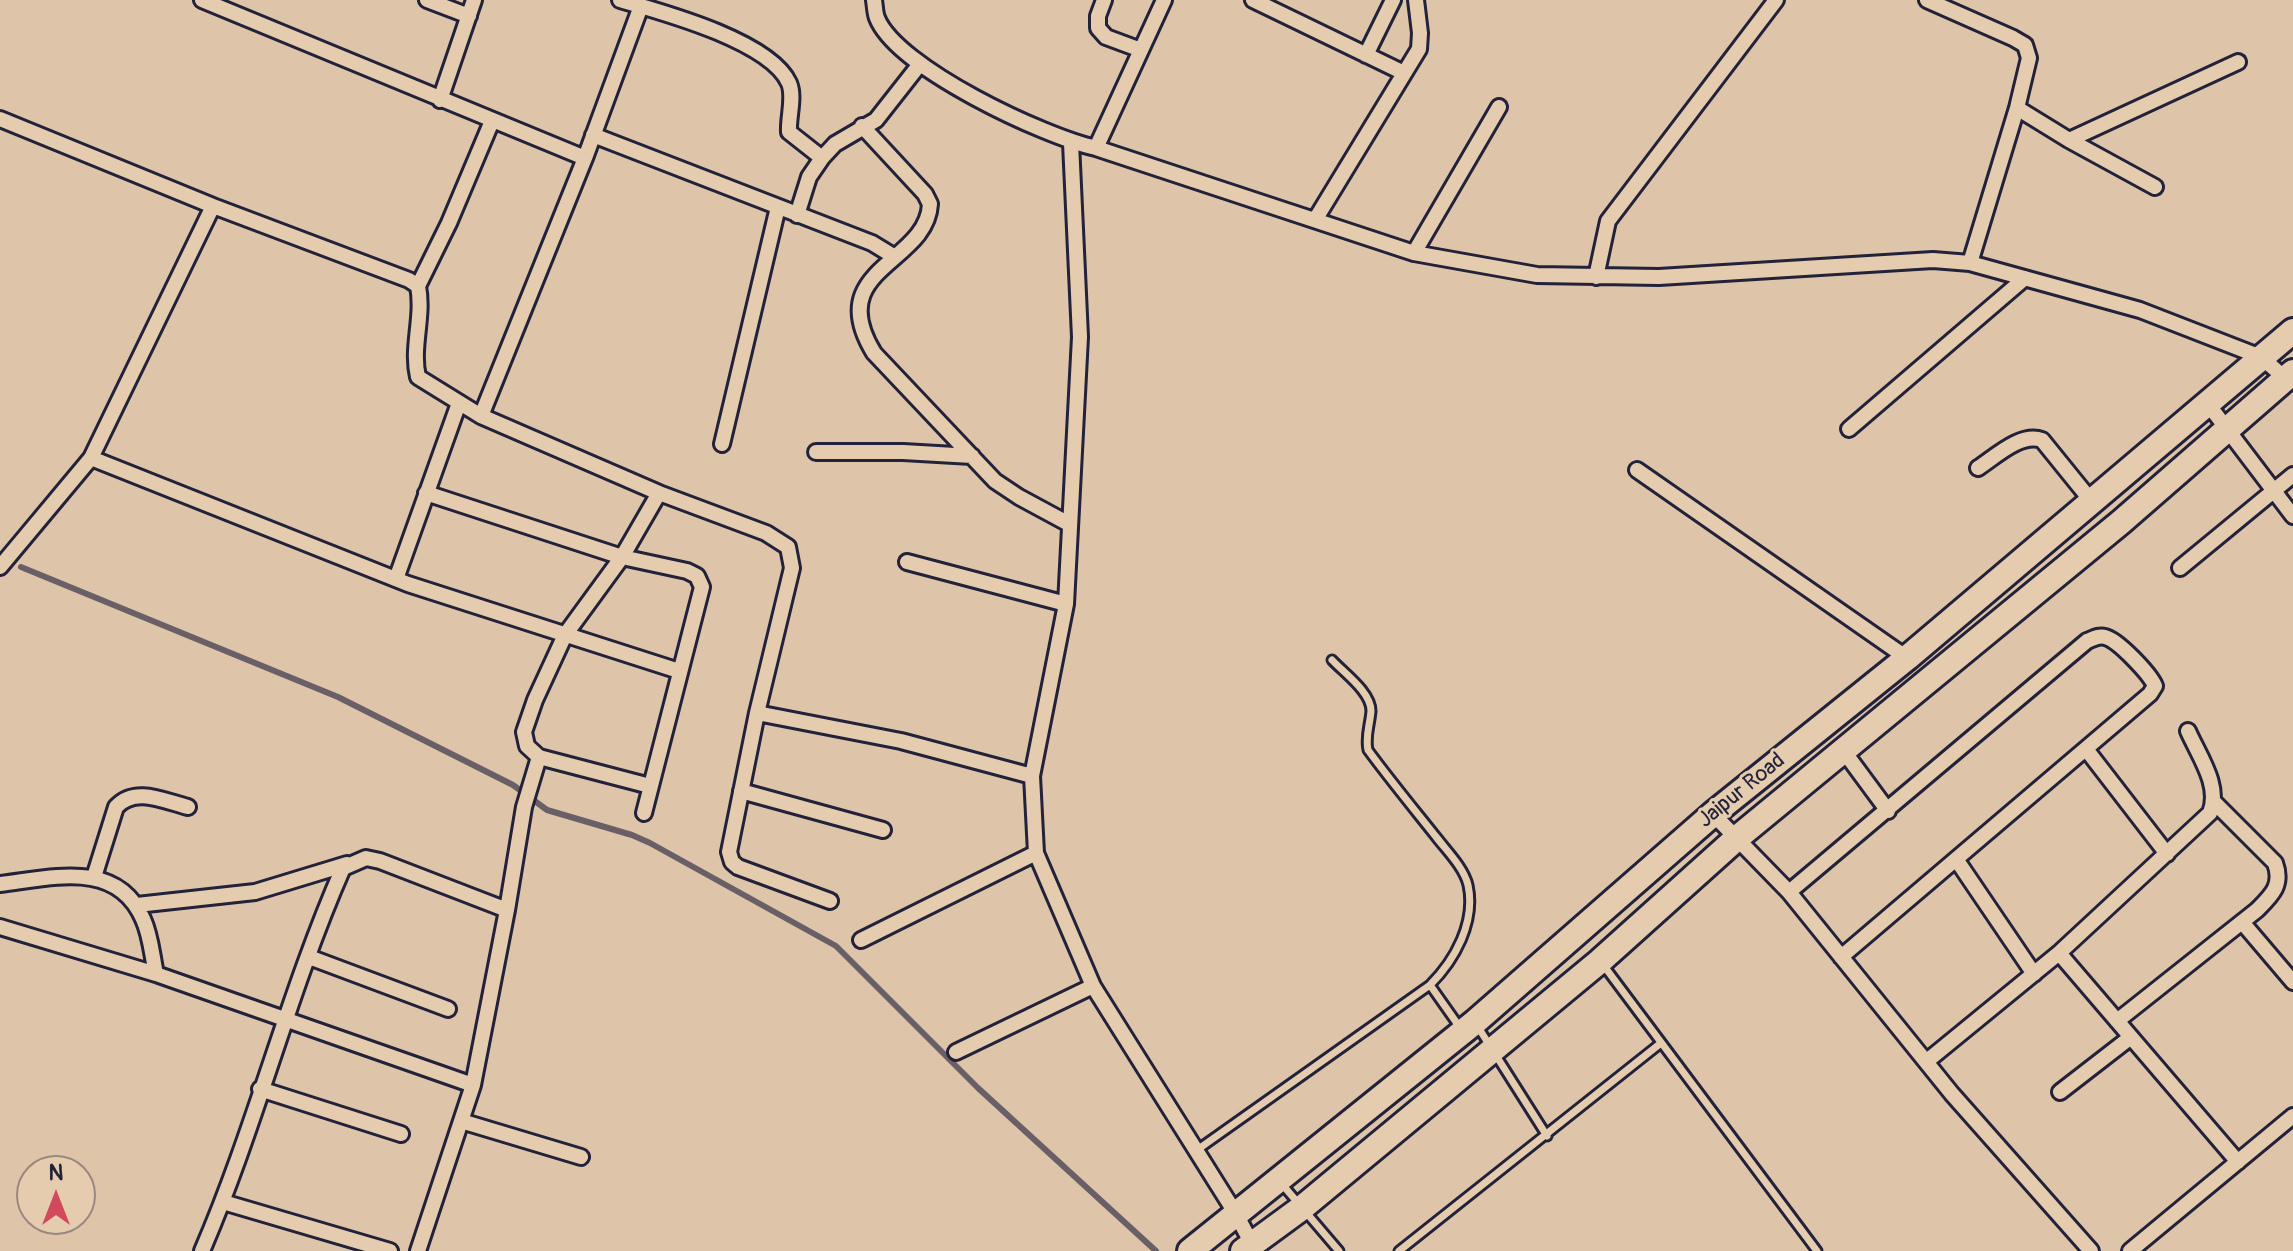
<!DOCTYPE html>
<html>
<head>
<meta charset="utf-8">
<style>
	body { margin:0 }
	#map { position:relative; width:2293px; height:1251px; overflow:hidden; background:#dec5a9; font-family:Pangolin,sans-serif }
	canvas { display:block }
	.north { position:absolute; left:16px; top:1155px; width:80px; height:80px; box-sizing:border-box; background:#e6ccae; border:2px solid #988880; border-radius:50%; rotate:0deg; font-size:22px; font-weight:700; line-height:32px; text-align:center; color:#22223b }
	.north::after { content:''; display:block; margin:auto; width:28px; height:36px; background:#d1495b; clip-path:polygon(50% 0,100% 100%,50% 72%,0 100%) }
</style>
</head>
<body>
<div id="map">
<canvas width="2293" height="1251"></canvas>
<div class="north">N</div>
</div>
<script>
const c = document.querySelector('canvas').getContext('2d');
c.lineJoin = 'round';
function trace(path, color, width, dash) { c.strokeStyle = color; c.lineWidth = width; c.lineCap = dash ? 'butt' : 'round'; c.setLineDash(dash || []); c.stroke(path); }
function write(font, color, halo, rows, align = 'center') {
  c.font = font + ' Pangolin,sans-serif'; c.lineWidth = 6; c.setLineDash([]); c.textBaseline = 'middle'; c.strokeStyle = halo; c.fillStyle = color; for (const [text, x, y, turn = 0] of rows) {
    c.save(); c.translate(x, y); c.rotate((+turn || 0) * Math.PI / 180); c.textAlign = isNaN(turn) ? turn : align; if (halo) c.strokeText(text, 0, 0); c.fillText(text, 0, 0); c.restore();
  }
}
const stream = new Path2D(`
	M21 567 338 697 513 785 547 810 632 835 650 843 836 946 978 1088 1156 1251`);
const service = new Path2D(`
	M1604 966 1817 1251
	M1430 985 1461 1029
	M1478 1027 1547 1136
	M1197 1150 1430 985C1455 960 1476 922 1468 885 1464 868 1447 851 1437 838 1414 809 1390 780 1368 750 1365 736 1370 725 1371 711 1371 692 1344 673 1332 660
	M1281 1183 1339 1251
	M1399 1251 1661 1043`);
const minor = new Path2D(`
	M202 0 585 158
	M427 0 469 16
	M620 0C662 12 770 41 789 83 795 97 788 117 789 132L822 158
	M874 0C875 6 875 13 877 18 897 68 1045 137 1096 148L1414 253 1537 275 1659 277 1933 260 1970 263 2140 310 2261 357 2286 379
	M1104 0 1098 16V28L1106 37 1141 50
	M1253 0 1404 73
	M1927 0 2013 38 2025 45 2029 58 2017 108 1970 263
	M1366 55 1393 0
	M440 100 474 0
	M2017 108 2069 140 2155 187
	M0 119 213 206 409 280 418 286C424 317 411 347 418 377L481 416 659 493 766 533 788 547 792 568 757 713 729 852 732 862 738 867 830 901
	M862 126 925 194 930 204C927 264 822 268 874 353L995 481 1019 497 1069 524
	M593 135 872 243 895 257
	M2069 140 2238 62
	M1071 143 1080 337 1066 604 1032 776 1036 853 1093 986 1236 1214 1252 1244
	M1096 148 1164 0
	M797 215 809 177 822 158 835 144 876 120 920 64
	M1315 220 1419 49 1420 33 1416 0
	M1414 253 1499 107
	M1596 277 1608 221 1776 0
	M418 286 449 223 492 121
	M2208 404 2293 516
	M481 416 585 158 641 6
	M1849 429 2025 278
	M722 444 778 207
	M816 452H903L972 456
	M91 458 408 584 679 671
	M1978 468C1995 457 2021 432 2042 440L2093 503
	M1637 470 1907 658
	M426 493 622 557 687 571 697 576 702 587 644 813
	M907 562 1066 604
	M0 567 91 458 213 206
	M2180 568 2293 475
	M396 579 459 403
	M757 713 901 741 1032 776
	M2086 749 2167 854
	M1843 750 1888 811
	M650 786 539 757 527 746 524 732 535 700 565 635 622 557 659 493
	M741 791 883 830
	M1713 814 1789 892 1952 1094 2091 1251
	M1956 859 2034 974
	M94 877 116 807C135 786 164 801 188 807
	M0 884C52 878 117 859 143 919 151 936 152 956 156 974
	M1789 892 2087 641C2093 639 2098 635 2105 637 2118 640 2150 674 2155 686L2150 694 1841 957
	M137 905 255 892 347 864
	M2242 922 2293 982
	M0 927 156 974 473 1085 418 1251
	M861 940 1036 853
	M2059 953 2238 1162
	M309 957 448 1009
	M2117 1021 2257 910C2272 895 2283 885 2275 863L2214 802
	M956 1052 1093 986
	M1927 1061 2059 953 2210 813C2221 786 2199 756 2188 731
	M473 1085 507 910 524 807 539 757
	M260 1089 401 1134
	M2060 1092 2131 1037
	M461 1121 581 1157
	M223 1202 390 1251
	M202 1251C256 1126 288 993 343 868L366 858 380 861 507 910
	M2130 1251 2293 1116`);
const primary = new Path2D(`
	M1190 1251 1475 1022 1713 814 1907 658 2293 331
	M1243 1251 1303 1207 1600 961 1737 838 2121 522 2293 372`);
const streetNames = [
	["Jaipur Road",1742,791,-39]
];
trace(stream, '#695f66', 6);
trace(service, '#22223b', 13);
trace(minor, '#22223b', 20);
trace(primary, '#22223b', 30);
trace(service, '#e6ccae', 7);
trace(minor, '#e6ccae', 14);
trace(primary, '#e6ccae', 24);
write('22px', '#22223b', '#e6ccae', streetNames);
</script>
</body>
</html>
